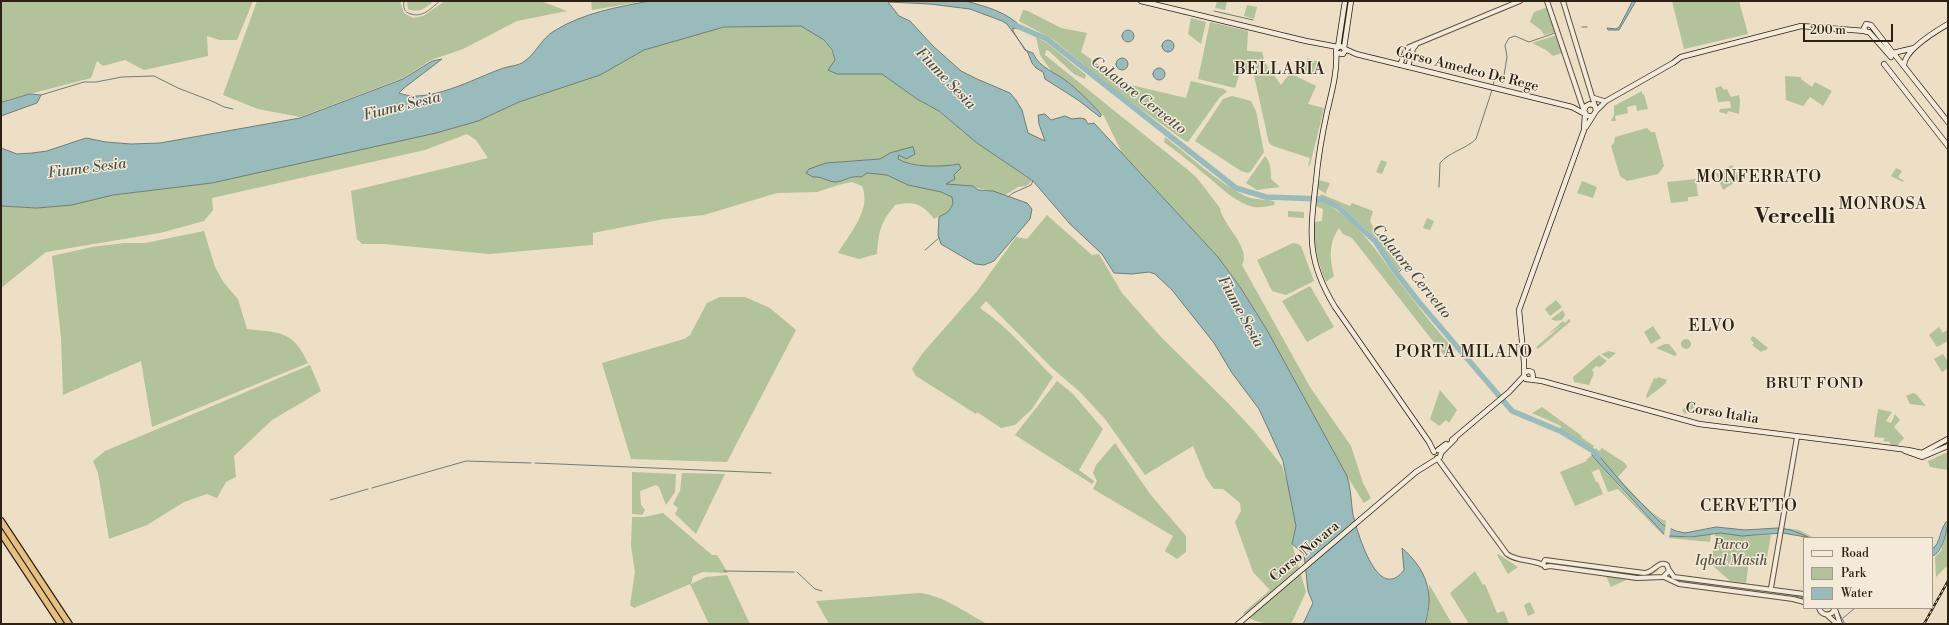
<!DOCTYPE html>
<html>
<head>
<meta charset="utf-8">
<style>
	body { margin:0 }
	#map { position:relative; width:1949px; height:625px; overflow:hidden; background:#eddec6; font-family:"Libre Bodoni",serif }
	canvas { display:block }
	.frame { position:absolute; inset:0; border:2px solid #2d2114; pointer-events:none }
	.legend { position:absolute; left:1803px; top:537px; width:130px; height:72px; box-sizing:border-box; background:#f3eada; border:1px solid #a49a8b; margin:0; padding:5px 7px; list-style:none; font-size:12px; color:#2d2114 }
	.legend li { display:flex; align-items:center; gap:8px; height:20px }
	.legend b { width:20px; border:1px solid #a49a8b }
	.scale { position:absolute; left:1803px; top:24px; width:90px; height:18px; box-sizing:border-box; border:2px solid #2d2114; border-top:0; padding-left:5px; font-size:12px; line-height:14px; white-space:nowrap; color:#2d2114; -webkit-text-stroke:3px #f3eada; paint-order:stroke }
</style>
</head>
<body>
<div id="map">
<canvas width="1949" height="625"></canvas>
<div class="frame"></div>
<ul class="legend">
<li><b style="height:5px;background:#f3eada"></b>Road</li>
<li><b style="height:11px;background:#b2c29a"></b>Park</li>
<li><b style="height:11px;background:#9abbbb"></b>Water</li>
</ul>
<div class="scale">200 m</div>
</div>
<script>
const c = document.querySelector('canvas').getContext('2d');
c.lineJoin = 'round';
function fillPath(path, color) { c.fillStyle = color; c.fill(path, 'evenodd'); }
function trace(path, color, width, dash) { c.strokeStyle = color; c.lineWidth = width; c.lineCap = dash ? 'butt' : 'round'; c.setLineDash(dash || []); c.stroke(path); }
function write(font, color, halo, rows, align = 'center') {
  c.font = font + ' "Libre Bodoni",serif'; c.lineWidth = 3; c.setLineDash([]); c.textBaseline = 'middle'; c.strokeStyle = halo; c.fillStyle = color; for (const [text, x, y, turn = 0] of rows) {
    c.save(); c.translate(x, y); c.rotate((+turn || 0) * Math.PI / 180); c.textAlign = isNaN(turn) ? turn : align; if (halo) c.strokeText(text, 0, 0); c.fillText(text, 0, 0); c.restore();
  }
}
const green = new Path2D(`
	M1 1H253L237 40H220L207 36 208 56 144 70 125 60 103 66 97 61 91 78 11 99 1 103Z
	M257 1H400L404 13 413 18 423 16 445 1H541L567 11 517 21 463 49 431 60 403 78 300 117 258 109 223 95Z
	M407 1H434C424 9 420 13 408 9Z
	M591 1H645L592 10Z
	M1217 1H1227L1225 10 1215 8Z
	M1672 1H1739L1748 34 1684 49Z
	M1247 5 1257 7 1254 19 1244 16Z
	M1548 7 1556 32 1544 35 1541 30 1530 22 1534 12Z
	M1023 10 1028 11 1061 28 1087 33 1081 52 1111 74 1118 82 1186 98 1191 81 1224 89 1227 92 1220 97 1188 142 1185 141 1116 91 1054 40 1019 21Z
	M1191 18 1206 22 1201 44 1188 34Z
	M1210 22 1248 31 1247 51 1262 52 1265 63 1281 85 1290 73 1316 86 1308 104 1324 108 1310 165 1308 166 1310 158 1273 146 1269 143 1253 71 1241 70 1235 88 1198 79Z
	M801 26C817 34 830 42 835 60L829 70 837 74H882L917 99 939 111 977 143 1032 181 1026 186 1018 187 1004 196C985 187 966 187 945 184L959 165C942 167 913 168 898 159L899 155H915L890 153 880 159 826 163 818 176 836 182 867 173 887 175 908 185 941 192 952 197 953 204 948 212 934 219C922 203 913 201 895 205 880 224 879 230 877 254L859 259 838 253C850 233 872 209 862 186L852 182 842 184 817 192 777 193 704 215 664 219 593 233V245H591L490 254 384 244H362L357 239 351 191 488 158 476 140 467 134 425 150 212 198 213 210 204 221 160 233 46 252 1 288V206L37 208 72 205 113 195 212 183 478 121 519 102 600 75 644 50 679 39 724 27Z
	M1557 35 1562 53 1553 56 1546 50 1532 43Z
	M1036 37 1047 43 1086 75 1085 79 1074 74 1049 51 1046 50 1045 55 1188 170 1197 178 1220 208C1221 223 1252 248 1242 265L1310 387 1351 446 1363 483 1371 498 1364 503 1340 465 1267 330 1240 287 1218 257 1122 153 1104 116 1068 83 1052 72 1040 55Z
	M1307 58 1319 62 1317 76 1304 70Z
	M1785 76 1801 77V79L1812 87 1815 82 1832 91 1823 106 1810 97 1803 106 1786 100Z
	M1721 86 1724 90 1727 89 1731 97 1739 95 1740 101 1739 114 1728 111 1727 114 1719 112 1720 109 1731 108 1730 101 1718 102 1715 88Z
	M1642 91V94H1644L1648 109 1637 111 1636 105 1627 107 1628 113 1615 116 1616 121H1611L1614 115V106Z
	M1232 96 1251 101 1256 111 1264 152 1251 171 1248 173 1241 171 1195 141 1223 99Z
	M1647 128 1651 132H1655L1664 166 1658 174 1627 181 1620 176 1611 146 1614 143 1615 137Z
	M1165 137C1191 157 1216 181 1245 196 1255 201 1268 198 1275 202L1274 205C1265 207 1256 209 1247 205 1231 198 1221 188 1208 177 1194 165 1179 153 1164 142Z
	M1265 156C1271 162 1271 172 1271 179L1280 187 1257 190 1246 183Z
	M1381 160 1387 162 1382 174 1376 172Z
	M1732 165 1740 179 1723 190 1716 174Z
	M1896 168 1902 171 1898 177 1904 181 1903 182 1891 176Z
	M1696 179 1698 196 1688 197V201L1671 203 1667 182Z
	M1319 180 1330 183 1326 192V194L1317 188Z
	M1582 181 1597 187 1593 198 1577 193Z
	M1321 194 1350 206 1352 203 1373 211 1370 221 1379 238 1401 268 1397 272 1376 238 1342 207 1320 196Z
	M1317 200C1355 215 1377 252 1400 283 1418 306 1435 329 1455 350L1447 359 1352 238 1343 234 1339 228C1328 244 1330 259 1334 276L1326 282C1318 263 1313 242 1314 222L1322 221 1323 209 1316 206Z
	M1288 211 1304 212V218L1288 217Z
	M1047 215 1092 255 1099 254 1122 293 1161 337 1230 405 1255 432 1282 466 1289 488 1296 526 1292 544 1306 592 1291 624C1273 624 1254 625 1243 613L1270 590 1253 572 1235 522 1241 511 1240 503 1223 489H1214L1206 478 1193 446 1145 475 1105 419 1080 392 1052 368 986 301 980 308C1008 327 1029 353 1053 377L1032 409 1015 425 1001 428 977 412 976 414 916 376 912 369 922 354 978 290 1016 237 1027 239Z
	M1427 218 1434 221 1430 230 1423 228Z
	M204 231 215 267 224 283 238 299 247 329C279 333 293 330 308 363L152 427 141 361 63 395 61 337 52 256 92 247 124 243H145Z
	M1293 243 1298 244 1301 246 1314 281 1286 295 1272 291 1257 260Z
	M1310 286 1334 327 1307 342 1282 301Z
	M720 297H745L770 308 796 330 727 462 631 459 602 363 684 339 690 335 707 303Z
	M1556 300 1562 307 1550 316 1545 309Z
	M1563 310 1565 315 1562 320 1556 321 1551 319Z
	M1569 319 1571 321 1538 349 1536 347 1562 325 1546 336 1563 321 1565 323Z
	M1653 326 1661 338 1651 344 1644 332Z
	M1939 327 1943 333 1948 329V341L1937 347 1929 335Z
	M1753 336 1768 348 1765 351 1763 350 1761 352 1752 345 1754 343 1750 339Z
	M1681 344a5 5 0 1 1 10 0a5 5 0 1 1-10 0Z
	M1665 344H1669L1677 354 1675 356 1656 348Z
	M1609 351 1616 353 1609 359 1601 354Z
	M1943 354 1948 362V368L1942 372 1934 359Z
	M1599 355 1607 361 1600 367 1596 366 1592 370 1594 373 1589 385 1574 382 1573 377Z
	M310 365 321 391 272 420 234 456 236 477 226 482 217 498 207 494 184 502 147 525 109 539 98 473 93 461 105 451Z
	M1658 377 1667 380 1665 384 1647 398 1646 396 1654 378 1657 379Z
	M1057 381 1072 393 1103 429 1079 470 1094 481 1092 484 1015 435Z
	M1440 390 1457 410 1449 423 1446 420 1439 426 1430 419Z
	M1913 393 1916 394 1926 406 1910 404 1906 396Z
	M1691 403 1695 407 1685 414 1682 410Z
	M1542 407 1582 436 1581 437 1594 446 1592 449 1560 430 1561 426 1532 413Z
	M1878 409 1892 412 1886 421 1891 423 1895 414 1900 420 1894 427 1904 438 1897 446 1890 445V442L1883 441 1885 438 1874 437Z
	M1115 443 1150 494 1186 536V552L1177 559 1165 551 1173 536 1093 489 1097 481 1093 473 1096 465Z
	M1596 448 1599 451 1602 448 1625 463 1627 467 1618 477C1630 490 1651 515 1666 521L1665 526 1627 489 1594 451Z
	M1948 452V470L1930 467 1928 461Z
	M1592 455 1624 492 1664 534 1689 538 1711 534 1710 542 1669 538 1662 534 1618 489 1608 492 1599 469 1592 472 1588 463 1596 482H1598L1603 494 1575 506 1560 472 1587 461 1586 460Z
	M632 472 676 474 675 492 666 505 659 487 656 485 640 491 641 505 645 510 642 515 632 514Z
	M682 473 725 474 696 534 675 514 678 508 673 504 680 491Z
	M663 513 712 555H717L728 573 703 572 693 576 691 584 706 577 727 575 750 624H709L690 584 634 608 630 605 635 572 631 546 632 517H644Z
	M1784 528 1799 530 1815 538 1784 530Z
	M1948 528V565L1936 577 1935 557 1941 551Z
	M1726 533 1740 536 1771 535 1766 563 1749 560 1746 583 1730 581 1711 564 1715 534Z
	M1498 554 1518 567 1508 574 1497 555Z
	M1475 571 1483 585 1485 584 1497 613 1504 611 1509 624H1469L1450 593Z
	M1606 576 1626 578V580L1611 587Z
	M1429 584 1452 624H1425L1429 611Z
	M919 593C943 595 966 613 987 624H829L816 601Z
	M1530 602 1535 613 1528 616 1524 605Z`);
const water = new Path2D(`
	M650 1H966C987 7 1008 12 1023 29L1013 28V31L1025 50 1033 53C1039 68 1057 73 1069 83 1080 92 1091 103 1101 114V116L1100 117 1078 100 1045 79 1043 72 1036 68 1032 63 1028 53 1007 24 1002 21 970 9 930 4 888 2 899 16 910 21 933 46 961 71 977 79 1010 93 1016 100 1022 110 1028 133 1045 141 1039 124 1038 115 1045 114 1051 120 1065 116 1072 119 1080 118 1085 119 1088 124 1094 123 1218 257 1240 287 1267 330 1347 476C1351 488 1351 502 1353 515 1358 534 1378 604 1404 570L1402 548C1426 569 1435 593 1425 624H1303L1313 603 1308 591 1304 554 1292 544 1296 526 1283 461 1259 409 1232 373 1214 343 1172 290 1155 274 1149 272 1132 274 1114 273 1102 254 1070 224 1033 181 977 143 939 111 917 99 882 74H837L828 70 835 60 832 50 824 40 801 26 724 27 644 50 600 75 519 102 478 121 436 133 212 183 113 195 72 205 37 208 1 206V148L17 154 32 153 47 151 86 138 106 142 131 144 160 143 300 118 403 79 432 61 442 59 404 88 399 93C427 105 475 78 501 69 508 66 519 66 525 61 536 53 542 38 554 31 583 13 617 7 650 1Z
	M1633 1H1636L1619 30H1608L1607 28 1616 29 1619 27Z
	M1122 36a6 6 0 1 1 12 0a6 6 0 1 1-12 0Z
	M1162 46a6 6 0 1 1 12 0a6 6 0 1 1-12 0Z
	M1116 64a6 6 0 1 1 12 0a6 6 0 1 1-12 0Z
	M1153 74a6 6 0 1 1 12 0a6 6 0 1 1-12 0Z
	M30 94 41 95 37 103 1 116V103Z
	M913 147 915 154 906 159 899 155 898 159C913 168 942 167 959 164L961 168 954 175 955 179 946 184 973 186 978 190 993 191 1027 203 1032 209 1030 219 994 261 984 265 975 264 941 244 938 235 939 217 948 212 953 204 952 197 941 192 908 185 887 175 867 173 861 177C851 175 845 181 836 182 828 182 822 176 813 177L806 173 809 169 826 163 880 159 890 153Z
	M1595 451 1627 489 1663 525 1676 531 1685 533 1716 527 1745 530 1777 528 1791 530 1811 538 1783 533 1742 536 1720 533 1691 537 1670 536 1664 534 1597 461 1592 455Z
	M1948 520C1948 529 1942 554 1932 556V549C1941 544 1939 528 1948 520Z`);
const pier = new Path2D(`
	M1666 524 1671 527 1669 538 1664 535Z`);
const stream = new Path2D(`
	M404 1C403 8 404 12 411 14 423 18 431 8 440 1
	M1214 11 1253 20
	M1582 27H1587
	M1493 85 1494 81 1504 75 1507 57 1505 45 1509 38 1515 36 1529 42 1555 33
	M41 95 84 82H96L122 77 154 76 178 88 214 102 224 107 233 109
	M1439 187 1440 163C1449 152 1466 149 1476 139L1492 90
	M1008 197 1013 193 1031 185 1033 181
	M925 250 939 238
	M1397 274 1402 269
	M535 463 771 473
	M372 488 466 461 531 463
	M330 500 368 489
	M724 571 794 572
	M797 572 815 589 822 591
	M1795 596 1804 598
	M1839 613 1845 624
	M1843 618 1855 608`);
const river = new Path2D(`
	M1017 26 1047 39 1236 188 1266 197 1321 199 1338 207 1375 241 1394 270 1419 302 1512 411 1560 431 1593 451 1598 457`);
const tertiary = new Path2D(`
	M1547 1 1584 111
	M1563 1 1595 106
	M1400 65 1406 50 1409 47 1520 1
	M1408 67 1413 49 1416 45
	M1594 98 1604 101
	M1437 458 1507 554C1518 562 1531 559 1543 565
	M1545 560 1644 573C1655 573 1657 560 1667 565L1669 571 1663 577 1637 578 1550 566 1545 567 1543 564Z
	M1669 570 1674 577 1804 594
	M1664 577 1679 584 1793 599 1804 602
	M1771 588 1797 437
	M1819 608C1821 614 1826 616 1832 613L1835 608
	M1835 609 1840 624
	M1827 615 1837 624`);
const secondary = new Path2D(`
	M1141 1 1306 41 1338 47
	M1864 28 1866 24 1871 25 1893 53
	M1864 28 1866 32H1869L1891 57
	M1338 47 1345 1
	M1344 48 1351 1
	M1345 49 1356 54 1572 107 1585 114 1584 130 1519 310 1524 362V376L1526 379
	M1337 53 1343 54 1345 51 1344 48 1340 46 1336 49C1338 70 1332 91 1327 112 1322 135 1318 158 1316 181 1310 233 1306 260 1335 307L1429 442 1434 452
	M1893 53 1914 48
	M1895 55 1948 122
	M1884 64 1948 146
	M1904 65C1905 50 1936 31 1948 24
	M1596 111 1606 101 1673 63 1681 57 1801 26 1865 31
	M1586 127 1596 111 1595 106 1590 104 1586 106 1584 111 1587 116H1591
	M1525 372 1529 371 1532 372 1533 377 1531 379
	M1526 379 1542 381 1699 424 1908 450 1922 453 1948 439
	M1452 440 1509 392 1524 376
	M1438 450 1446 444
	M1905 451 1922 457 1948 446
	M1238 624 1416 472 1440 457 1441 453 1455 439`);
const motorway = new Path2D(`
	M1 521 69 624
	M1 533 61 624`);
const rail = new Path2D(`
	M1924 624 1948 581`);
const streetNames = [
	["Corso Amedeo De Rege",1467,70,14],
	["Corso Italia",1722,414,9],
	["Corso Novara",1305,552,-40]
];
const parkNames = [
	["Parco",1731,546],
	["Iqbal Masih",1731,562]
];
const waterNames = [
	["Fiume Sesia",945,79,46],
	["Colatore Cervetto",1138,96,38],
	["Fiume Sesia",402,107,-14],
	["Fiume Sesia",87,169,-7],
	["Colatore Cervetto",1411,272,51],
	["Fiume Sesia",1240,312,61]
];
const neighbourhoodNames = [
	["BRUT FOND",1815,384]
];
const quarterNames = [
	["BELLARIA",1280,70],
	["MONFERRATO",1759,178],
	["MONROSA",1883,205],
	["ELVO",1712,327],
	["PORTA MILANO",1464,353],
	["CERVETTO",1749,507]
];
const townNames = [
	["Vercelli",1795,218]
];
fillPath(green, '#b2c29a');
fillPath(water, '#9abbbb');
trace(water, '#6e7d78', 1);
fillPath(pier, '#eddec6');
trace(stream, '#6e7d78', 1);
trace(river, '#9abbbb', 5.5);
trace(tertiary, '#5d5040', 6);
trace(secondary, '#2d2114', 6);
trace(motorway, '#2d2114', 8);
trace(tertiary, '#f3eada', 4);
trace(secondary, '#f3eada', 4.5);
trace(motorway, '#e6bf83', 5.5);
trace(rail, '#2d2114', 2.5);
trace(rail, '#f3eada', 1, [3]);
write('14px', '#2d2114', '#f3eada', streetNames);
write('italic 14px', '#55513c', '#f3eada', parkNames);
write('italic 15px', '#4e4f46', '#f3eada', waterNames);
c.letterSpacing = '1px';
write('15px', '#2d2114', '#f3eada', neighbourhoodNames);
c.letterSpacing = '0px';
c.letterSpacing = '1px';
write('16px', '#2d2114', '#f3eada', quarterNames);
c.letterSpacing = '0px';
write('bold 22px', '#2d2114', '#f3eada', townNames);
</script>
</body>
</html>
